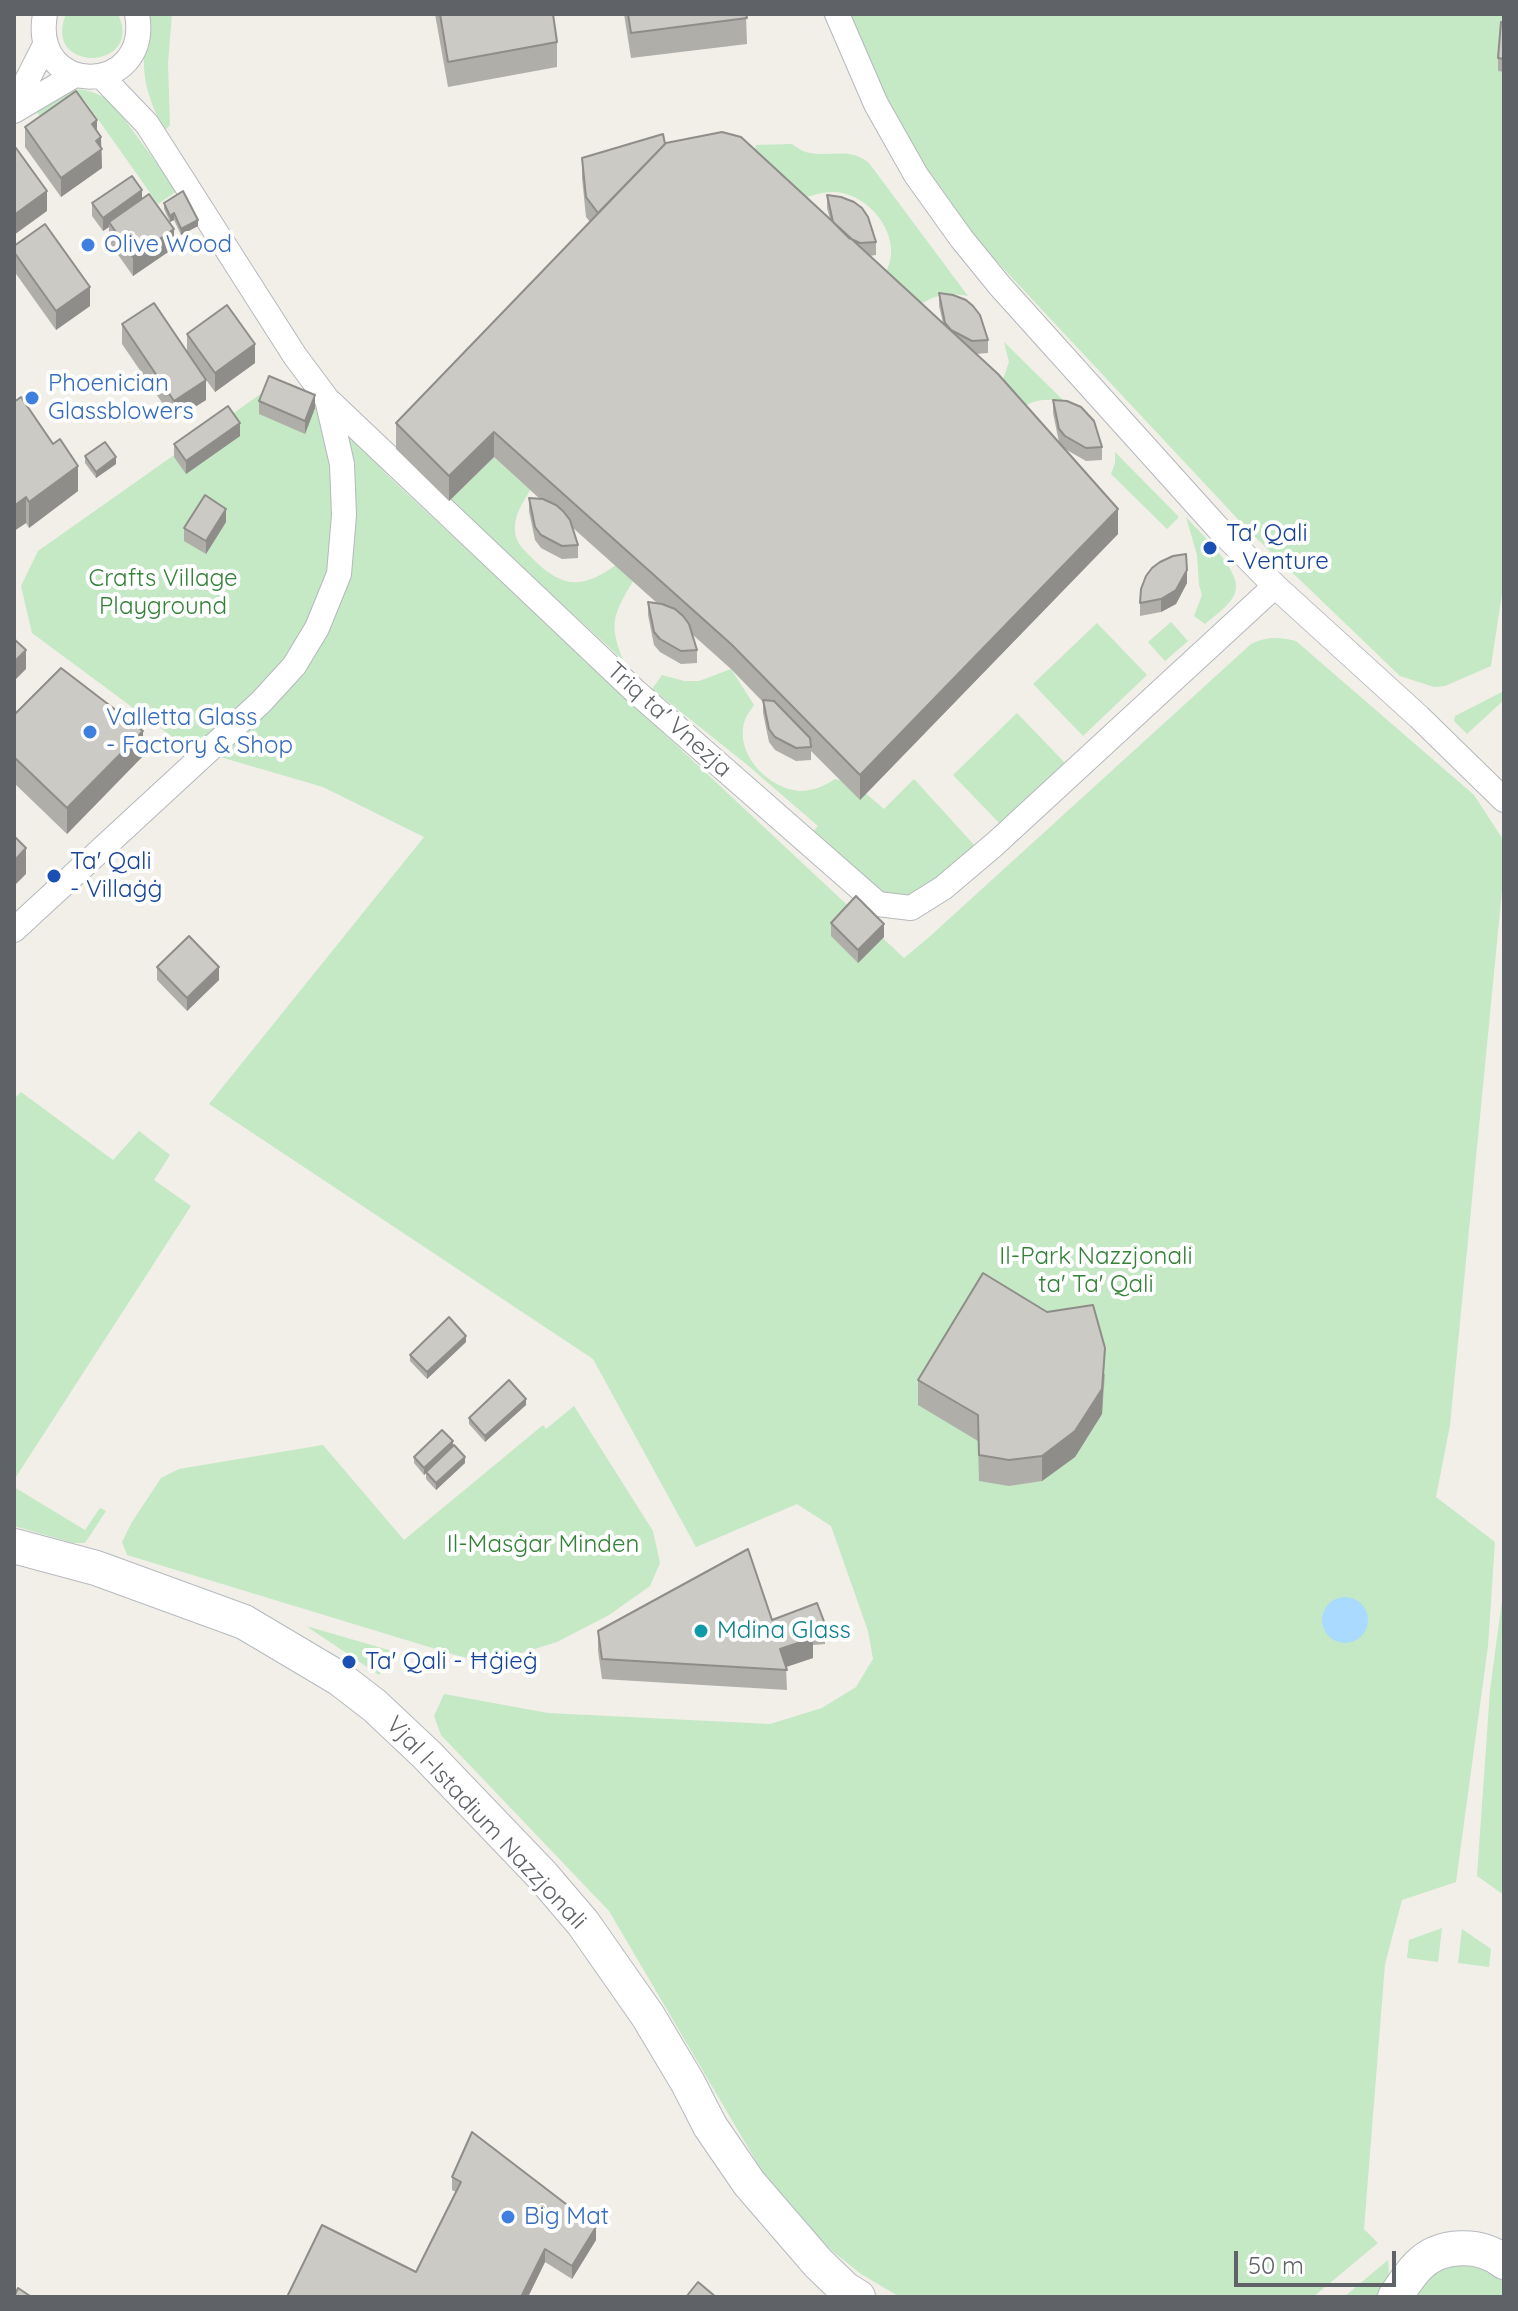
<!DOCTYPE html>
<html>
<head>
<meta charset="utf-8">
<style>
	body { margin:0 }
	#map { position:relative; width:1518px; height:2311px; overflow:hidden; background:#f1efe8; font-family:Quicksand,sans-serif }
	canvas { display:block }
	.frame { position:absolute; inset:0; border:16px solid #5f6368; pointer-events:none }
	.scale { position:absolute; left:1234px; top:2251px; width:162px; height:36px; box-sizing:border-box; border:4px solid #5f6368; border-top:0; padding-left:10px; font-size:24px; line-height:28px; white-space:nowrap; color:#5f6368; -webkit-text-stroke:6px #fff; paint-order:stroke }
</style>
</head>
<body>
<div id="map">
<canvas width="1518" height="2311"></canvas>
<div class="frame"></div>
<div class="scale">50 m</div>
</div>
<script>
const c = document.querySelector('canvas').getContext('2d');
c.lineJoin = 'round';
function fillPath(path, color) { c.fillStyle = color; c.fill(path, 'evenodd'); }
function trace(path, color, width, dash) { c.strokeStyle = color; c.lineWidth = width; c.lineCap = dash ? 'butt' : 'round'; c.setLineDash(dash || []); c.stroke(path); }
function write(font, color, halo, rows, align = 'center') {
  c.font = font + ' Quicksand,sans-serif'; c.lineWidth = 8; c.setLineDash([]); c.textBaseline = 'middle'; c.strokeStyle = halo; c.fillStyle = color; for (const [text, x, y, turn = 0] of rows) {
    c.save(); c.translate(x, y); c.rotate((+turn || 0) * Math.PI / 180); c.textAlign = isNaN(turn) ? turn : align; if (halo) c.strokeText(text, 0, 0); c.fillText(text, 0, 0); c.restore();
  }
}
const green = new Path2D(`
	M66 14H118C145 71 41 74 66 14Z
	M150 14H172L168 63 170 125 164 131C141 83 140 66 150 14Z
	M849 14H1504V581L1491 666 1445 686 1434 687 1400 676 1248 530 973 236 935 188 896 118Z
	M70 89C87 89 101 93 114 105L177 191 158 204 83 98 46 125 37 112 51 98Z
	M792 144C798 148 803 152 810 153 832 157 850 147 869 163L968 296C946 292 935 295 916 307L883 280C886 272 890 264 891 256 894 224 863 192 833 192 820 192 808 197 795 200L753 158 756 145Z
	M1004 342 1065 402C1046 398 1035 399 1018 410L999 391 1009 362Z
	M279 381 327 399 385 473 904 958 927 939 1251 644C1267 636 1279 637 1296 641L1474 795 1504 841V870L1450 1425 1436 1497 1495 1542 1488 1646 1456 1882 1402 1900 1385 1964 1364 2229 1378 2243 1313 2297H900L861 2274 831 2250 795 2213 763 2173 609 1911 441 1735 434 1716 444 1694 548 1713 770 1724 822 1708 856 1687 873 1659 868 1631 831 1526 797 1504 696 1547 593 1359 209 1104 424 837 323 787 186 747 32 633 21 586 38 551Z
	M1115 452 1179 517 1167 529 1111 474 1115 463Z
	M494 457 530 490C523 503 513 516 515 532 516 543 524 550 532 558 562 588 581 590 616 565L633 581C614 614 608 622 623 660L449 501Z
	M1186 517C1200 533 1244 572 1235 593 1230 606 1215 615 1205 624L1194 616 1202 595 1199 585 1197 555Z
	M1171 622 1188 641 1165 661 1148 642Z
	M1097 623 1147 675 1083 736 1033 684Z
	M731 669 754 705C749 712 744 719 743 728 739 758 770 789 800 791 813 791 825 786 835 779L856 785 884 809 914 779 976 847C964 858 952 872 939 881 927 888 911 897 898 897 871 896 832 850 812 833L818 826 745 763 652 689 662 675 684 681H699Z
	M1504 691V700L1467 734 1454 721 1455 716Z
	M1017 713 1067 765 1003 827 953 775Z
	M21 1092 113 1160 139 1131 170 1155 154 1180 191 1206 14 1480V1099Z
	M574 1406 653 1531 660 1563 650 1586 609 1615 557 1642 518 1654 481 1660 462 1657 127 1555 122 1542 132 1522 161 1478 179 1469 323 1445 404 1540 543 1425 546 1429Z
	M14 1487 85 1530 100 1508 106 1511 85 1543H73L14 1526Z
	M1504 1586V1895L1477 1876 1490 1690Z
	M306 1626 399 1653 387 1662 379 1675Z
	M1442 1928 1438 1962 1407 1958 1409 1940Z
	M1462 1929 1491 1949 1489 1967 1458 1963Z
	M1469 2258 1504 2279V2297H1408L1418 2279Z
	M1388 2260 1389 2276 1379 2297H1344Z`);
const water = new Path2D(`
	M1322 1620a23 23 0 1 1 46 0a23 23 0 1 1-46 0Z`);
const minor = new Path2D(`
	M45 14C30 99 152 96 137 14
	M837 14 876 104 916 175 961 238 1000 286 1217 527 1275 586 1419 717 1504 800
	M102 77 147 124 295 356 327 399 634 690 878 904 911 908 943 888 995 844 1275 586
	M14 106 45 45
	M14 111 75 75
	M14 930 261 702 294 666 317 628 339 574 344 515 342 464 327 399`);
const secondary = new Path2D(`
	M14 1546 96 1568 244 1622 340 1679 375 1706 427 1755 542 1875 583 1923 648 2016 688 2083 710 2126 749 2183 818 2263 845 2289 858 2297
	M1395 2297C1402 2287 1409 2275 1418 2266 1440 2243 1481 2243 1504 2262`);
const wall = new Path2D(`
	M435 14H553L557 42V67L448 87Z
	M624 14H746L747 44 631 58Z
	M1504 22V72L1498 71V58Z
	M25 127 97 131 101 148 102 168 61 197 25 147Z
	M665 144 830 219 827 208V195L876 242V255L869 256 943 323 939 306V293L988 340V353L976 354 1118 534 860 800 811 751V760L796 761 775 750 769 742 763 713V702L731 669 693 635 697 650V663L681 664 660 652 654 645 648 615V602L657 603 573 528 578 545V558L562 559 541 548 535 540 529 511V498L540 499 494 457 449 501 396 449V423L590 222 586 217 582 178V158Z
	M142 199 174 248 133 276 109 242V227L103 231 92 216V203Z
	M164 203 198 226 181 235 174 220 170 222 164 209Z
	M14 246 90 306 56 330 14 271Z
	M122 324 187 352V334L255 363 215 392 198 369 206 400 174 420 122 344Z
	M1053 400 1102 447V460L1086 461 1065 449 1059 442 1053 413Z
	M259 401 315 408 305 434 259 414Z
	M14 402 78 491 29 528 26 523 14 531Z
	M240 436 186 474 174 457V444Z
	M85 456 116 464 96 478 85 463Z
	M226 522 206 554 184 541V528Z
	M1187 583 1176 604 1161 612 1140 616V603Z
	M14 715 143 756 67 834 14 783Z
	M831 923 884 937 858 963 831 936Z
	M157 967 219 980 187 1011 157 980Z
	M466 1342 427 1379 410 1361V1355Z
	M1105 1374 1102 1414 1075 1457 1042 1481 1009 1486 979 1481 978 1441 918 1405V1380Z
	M526 1405 485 1442 469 1424V1418Z
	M453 1447 465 1463 436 1490 426 1479V1473L424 1475 414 1463V1457Z
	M772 1620 825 1624V1644L813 1645V1658L786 1667 787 1690 602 1679 598 1651V1631Z
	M452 2177 596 2240 572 2279 545 2262 528 2297H287L416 2272 456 2192 452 2190Z`);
const shadedWall = new Path2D(`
	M97 120V139L92 124Z
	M101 137 102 168 61 197V178L96 141Z
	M142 190V203L109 222V227L103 231V218Z
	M47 191V211L14 235V215Z
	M174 213V220L170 222V216Z
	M198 220V226L181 235V229Z
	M174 229V248L133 276V257Z
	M90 287V306L56 330V311Z
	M255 344V363L215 392V373Z
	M206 380V400L174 420V401Z
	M315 395V408L305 434V421Z
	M240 423V436L186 474V461Z
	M494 432V457L449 501V476Z
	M116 457V464L96 478V472Z
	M78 466V491L29 528V502Z
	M26 497V523L14 531V506Z
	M226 509V522L206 554V541Z
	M1118 509V534L860 800V775Z
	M1187 570V583L1176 604 1161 612V599Z
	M26 650V669L14 681V662Z
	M143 731V756L67 834V808Z
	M26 848V874L14 886V861Z
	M884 924V937L858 963V950Z
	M219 967V980L187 1011V998Z
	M466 1336V1342L427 1379V1372Z
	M1105 1348 1102 1414 1075 1457 1042 1481V1456Z
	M526 1399V1405L485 1442V1436Z
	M453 1441V1448L424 1475V1468Z
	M465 1457V1463L436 1490V1483Z
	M813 1638V1658L780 1669V1649Z
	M596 2227V2240L572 2279V2266Z
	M545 2249V2262L528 2297H521Z`);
const building = new Path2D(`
	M440 14H553L557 42 448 62Z
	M628 14H746L747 18 631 33Z
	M1501 22H1504V59L1498 58Z
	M76 91 97 120 92 124 101 137 96 141 102 149 61 178 25 127Z
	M722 132 741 137 998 374 1118 509 860 775 731 644 494 432 449 476 396 423 666 143Z
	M663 134 665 144 598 213 586 197 582 158Z
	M16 148 47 191 14 215V149Z
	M132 176 142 190 103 218 92 203Z
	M183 191 198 220 181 229 174 213 170 216 164 203Z
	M149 194 174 229 133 257 109 222Z
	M827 195 841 197 854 202 862 208 868 217 876 242 860 243 849 238 833 222Z
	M45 224 90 287 56 311 14 252V246Z
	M939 293 953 295 966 300 973 306 980 315 988 340 972 341 951 330 945 323Z
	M154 303 206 380 174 401 122 324Z
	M227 305 255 344 215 373 187 334Z
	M269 376 315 395 305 421 259 401Z
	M21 397 53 444 60 439 78 466 29 502 26 497 14 506V402Z
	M1053 400 1067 401 1081 407 1094 421 1102 447 1086 448 1065 436 1059 429Z
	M228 406 240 423 186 461 174 444Z
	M105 442 116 457 96 472 85 456Z
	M205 495 226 509 206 541 184 528Z
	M529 498 543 499 556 505 563 511 570 520 578 545 562 546 541 535 535 527Z
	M1186 554 1187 570 1176 590 1161 599 1140 603 1141 589 1146 576 1152 568 1160 562 1173 556Z
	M648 602 662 604 675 609 683 616 689 624 697 650 681 651 660 639 654 632Z
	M14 639 26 650 14 662Z
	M61 668 143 731 67 808 14 757V715Z
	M763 700 774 701 810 738 811 747 796 748 775 737 769 729Z
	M14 836 26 848 14 861Z
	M856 896 884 924 858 950 831 923Z
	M189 936 219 967 187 998 157 967Z
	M983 1273 1047 1312 1093 1305 1105 1348 1102 1389 1075 1431 1042 1456 1009 1460 979 1455 978 1415 918 1380Z
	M449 1317 466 1336 427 1372 410 1355Z
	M509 1380 526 1399 485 1436 469 1418Z
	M442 1430 453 1441 424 1468 414 1457Z
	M454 1445 465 1457 436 1483 426 1472Z
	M748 1549 772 1620 817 1603 825 1624 810 1626 813 1638 780 1649 787 1670 602 1659 598 1631Z
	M472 2132 596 2227 572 2266 545 2249 521 2297H287L322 2225 416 2272 461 2182 452 2177Z
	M698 2282 716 2297H686Z
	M18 2288 30 2296 29 2297H14Z`);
const markers = [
	[88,245,8,"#3f7fe0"],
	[32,398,8,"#3f7fe0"],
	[1210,548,8,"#1a4fb4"],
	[90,732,8,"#3f7fe0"],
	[54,876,8,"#1a4fb4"],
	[701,1631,8,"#0f9aa8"],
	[349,1662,8,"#1a4fb4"],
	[508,2217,8,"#3f7fe0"]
];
const shopNames = [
	["Olive Wood",104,245],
	["Phoenician",48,384],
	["Glassblowers",48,412],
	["Valletta Glass",106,718],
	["- Factory & Shop",106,746],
	["Big Mat",524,2217]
];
const transitNames = [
	["Ta' Qali",1226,534],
	["- Venture",1226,562],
	["Ta' Qali",70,862],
	["- Villaġġ",70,890],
	["Ta' Qali - Ħġieġ",365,1662]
];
const parkNames = [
	["Crafts Village",163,579],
	["Playground",163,607],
	["Il-Park Nazzjonali",1096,1257],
	["ta' Ta' Qali",1096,1285],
	["Il-Masġar Minden",543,1545]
];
const streetNames = [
	["Triq ta' Vnezja",669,720,42],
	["Vjal l-Istadium Nazzjonali",486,1823,47]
];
const cultureNames = [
	["Mdina Glass",717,1631]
];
fillPath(green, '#c5e8c5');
fillPath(water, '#aadaff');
trace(minor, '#b5b8bc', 26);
trace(secondary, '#b6babf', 36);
trace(minor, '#fff', 24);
trace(secondary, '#fff', 34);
fillPath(wall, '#afaea9');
fillPath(shadedWall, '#8f8d8a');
fillPath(building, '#cccac5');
trace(building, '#8f8d8a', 2);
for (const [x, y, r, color] of markers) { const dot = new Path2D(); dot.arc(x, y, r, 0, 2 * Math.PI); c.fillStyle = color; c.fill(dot); trace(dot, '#fff', 3); }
write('24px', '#366cbe', '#fff', shopNames, 'left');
write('24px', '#164399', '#fff', transitNames, 'left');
write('24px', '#348238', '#fff', parkNames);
write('24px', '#5f6368', '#fff', streetNames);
write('24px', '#0d838f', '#fff', cultureNames, 'left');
</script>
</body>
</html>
